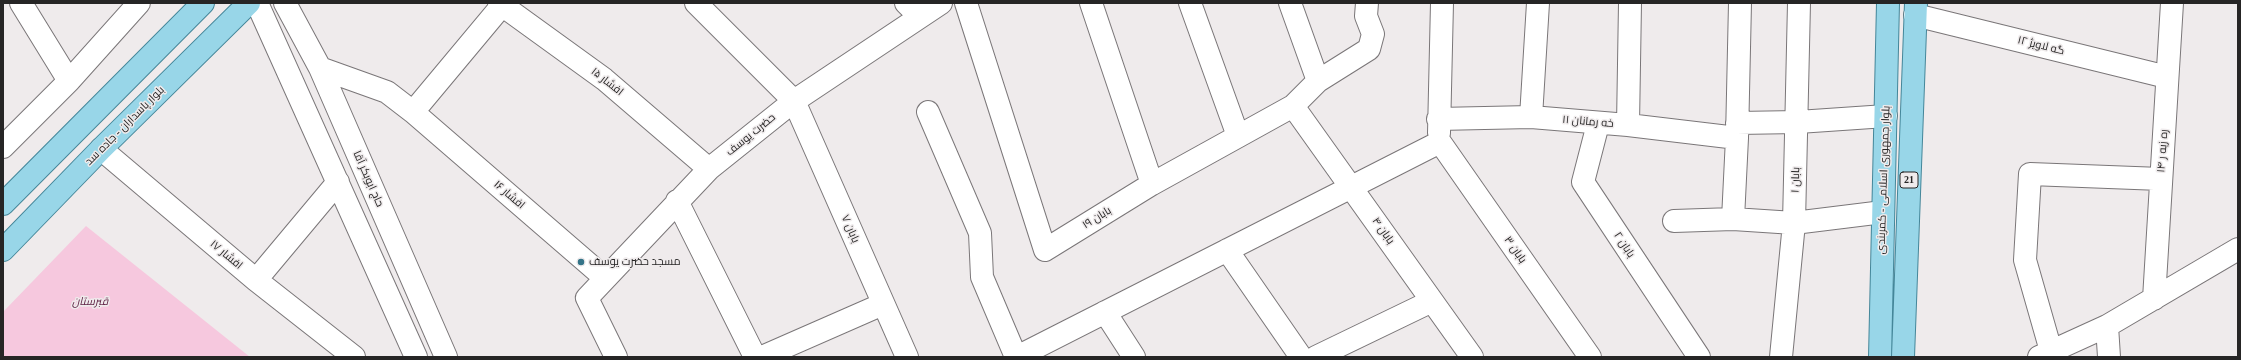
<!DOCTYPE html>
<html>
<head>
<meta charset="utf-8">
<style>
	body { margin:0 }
	#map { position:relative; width:2241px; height:360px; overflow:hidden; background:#efebec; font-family:"Times New Roman",serif }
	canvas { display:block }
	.frame { position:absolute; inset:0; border:4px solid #262525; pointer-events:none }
</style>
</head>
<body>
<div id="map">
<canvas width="2241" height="360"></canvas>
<div class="frame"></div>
</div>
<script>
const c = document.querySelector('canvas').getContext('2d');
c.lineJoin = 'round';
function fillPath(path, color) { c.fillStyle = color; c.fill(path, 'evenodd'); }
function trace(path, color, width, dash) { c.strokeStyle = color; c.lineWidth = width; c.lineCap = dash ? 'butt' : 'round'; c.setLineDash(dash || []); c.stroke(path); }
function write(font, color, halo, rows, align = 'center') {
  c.font = font + ' "Times New Roman",Cairo,serif'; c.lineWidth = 3; c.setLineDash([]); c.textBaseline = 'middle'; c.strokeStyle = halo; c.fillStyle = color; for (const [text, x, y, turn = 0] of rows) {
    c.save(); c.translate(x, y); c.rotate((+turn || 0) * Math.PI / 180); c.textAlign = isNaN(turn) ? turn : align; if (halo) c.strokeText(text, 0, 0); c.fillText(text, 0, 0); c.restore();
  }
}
const green = new Path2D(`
	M86 226 250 357H3V312Z`);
const minor = new Path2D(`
	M21 3 69 81
	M257 3 416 357
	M285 3 320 68 446 357
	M499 3 604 79 709 169
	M696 3 794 101 907 357
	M906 3 920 17
	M966 3 1045 250 1152 184 1293 106 1318 81 1369 49 1373 34 1366 16 1367 3
	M1091 3 1152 184
	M1190 3 1238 136
	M1290 3 1318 81
	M1915 15 2167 77
	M320 68 387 92 413 112 504 3
	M1293 106 1472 357
	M413 112 605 278
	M928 112 980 233 982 277 1016 357
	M1531 117 1538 3
	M1438 119 1531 117 1628 125 1737 138
	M1737 123 1798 122 1886 116
	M1598 124 1583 182 1699 357
	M1628 125 1630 3
	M1439 133 1442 3
	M1440 142 1590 357
	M3 147 69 81 139 3
	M101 149 256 280 354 357
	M677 201 755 357
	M1733 219 1737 138 1740 3
	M1674 221 1733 219 1794 223 1883 212
	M1227 250 1301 357
	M256 280 338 182
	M2154 299 2172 3
	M1105 312 1134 357
	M2107 326 2109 357
	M2051 351 2025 260 2030 174 2161 179
	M616 357 587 298 709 169 794 101 941 3
	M762 357 883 304
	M1017 357 1440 142
	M1316 357 1432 301
	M1781 357 1794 223 1799 3
	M2039 357 2107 326 2238 249`);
const major = new Path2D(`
	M3 204 203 3
	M3 250 101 149 249 3
	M1880 357 1888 3
	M1903 357 1916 3`);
const markers = [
	[581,262,4,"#347488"]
];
const shields = [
	[1909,180,18]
];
const shieldNames = [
	["21",1909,180]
];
const streetNames = [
	["گه لاویژ ۱۲",2041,46,14],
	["افشار ۱۵",607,82,38],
	["خه رمانان ۱۱",1588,122,5],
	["بلوار پاسداران - جاده سد",125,126,-45],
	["حضرت یوسف",751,135,-39],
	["ره زبه ر ۱۴",2163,151,-86],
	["حاج ابوبکر آقا",368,179,66],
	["بابان ۱",1796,180,-88],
	["بلوار جمهوری اسلامی - کمربندی",1884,180,-88],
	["افشار ۱۶",509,195,41],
	["بابان ۱۹",1097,218,-32],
	["بابان ۷",850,229,66],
	["بابان ۴",1383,231,55],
	["بابان ۲",1624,245,56],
	["بابان ۳",1515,250,55],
	["افشار ۱۷",226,255,40]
];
const poiNames = [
	["مسجد حضرت یوسف",589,262]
];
const parkNames = [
	["قبرستان",90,302]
];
fillPath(green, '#f6c8de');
trace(minor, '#7a7678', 24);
trace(major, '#448699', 24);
trace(minor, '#fff', 22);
trace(major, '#98d6e8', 22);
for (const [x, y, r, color] of markers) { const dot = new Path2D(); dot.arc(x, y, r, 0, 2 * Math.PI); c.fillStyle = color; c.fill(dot); trace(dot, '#efebec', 1.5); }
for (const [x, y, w] of shields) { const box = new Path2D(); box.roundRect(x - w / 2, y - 8, w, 16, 3); c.fillStyle = '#efebec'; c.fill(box); trace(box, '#262525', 1); }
write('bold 10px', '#262525', null, shieldNames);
write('11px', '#262525', '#efebec', streetNames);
write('11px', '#262525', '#efebec', poiNames, 'left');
write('italic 11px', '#602446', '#efebec', parkNames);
</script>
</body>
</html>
